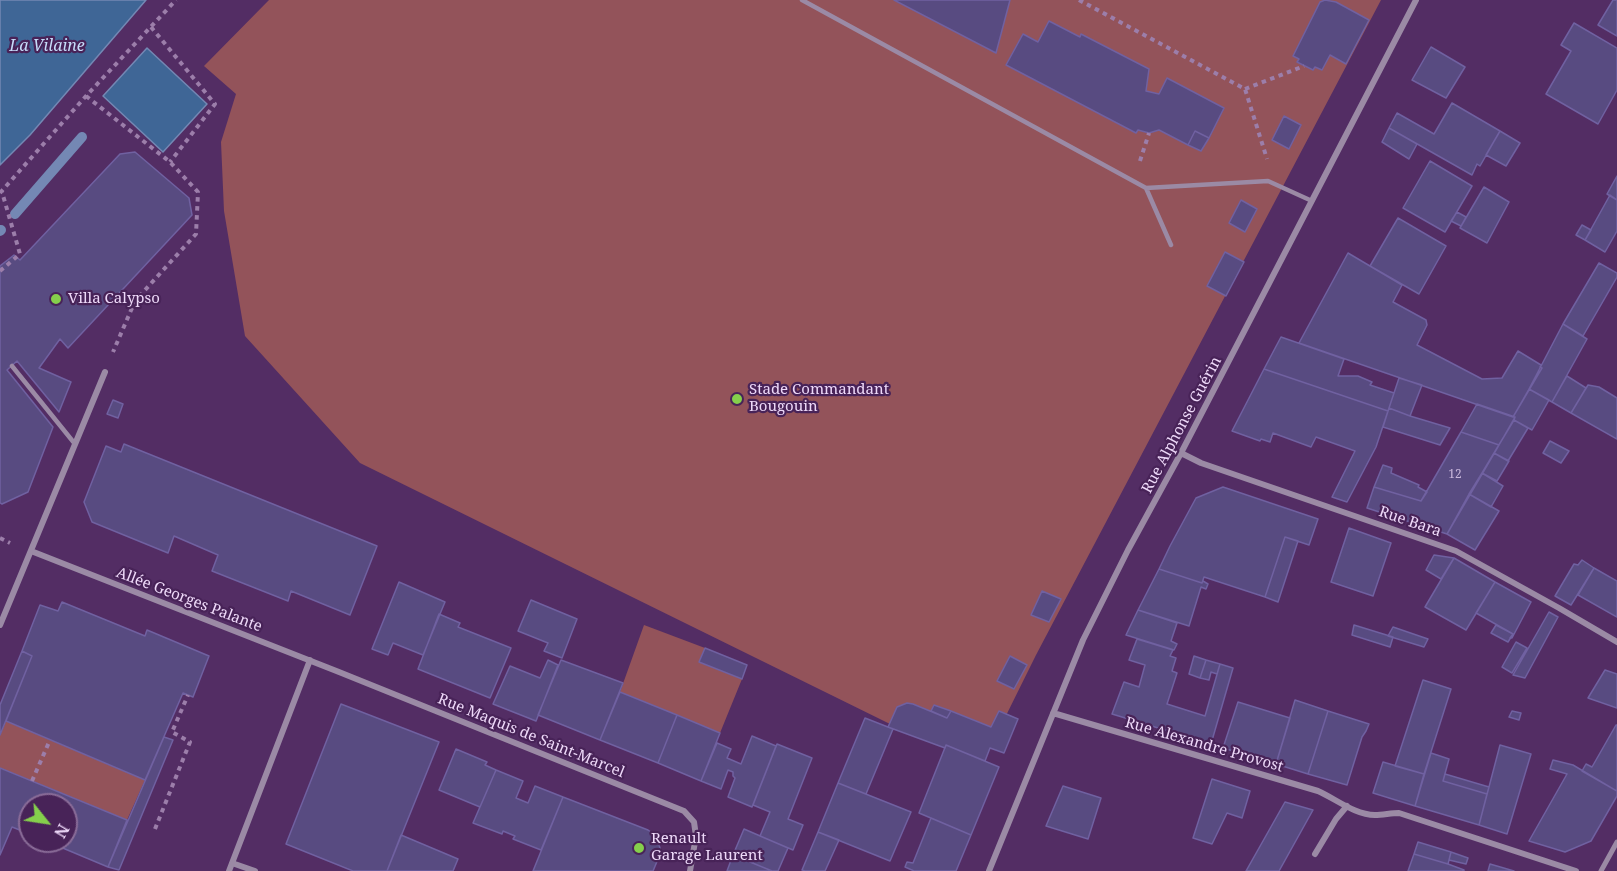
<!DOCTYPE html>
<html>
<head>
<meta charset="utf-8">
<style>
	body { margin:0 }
	#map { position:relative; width:1617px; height:871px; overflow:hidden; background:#532d64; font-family:"Noto Serif",serif }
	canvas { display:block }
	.north { position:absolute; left:18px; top:793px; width:60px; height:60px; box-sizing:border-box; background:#482358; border:2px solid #8a6c98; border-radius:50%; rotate:120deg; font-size:16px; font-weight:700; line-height:24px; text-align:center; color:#eed9f9 }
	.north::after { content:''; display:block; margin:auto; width:21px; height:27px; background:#85cf4c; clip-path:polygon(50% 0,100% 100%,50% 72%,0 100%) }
</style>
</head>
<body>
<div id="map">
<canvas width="1617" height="871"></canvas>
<div class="north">N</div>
</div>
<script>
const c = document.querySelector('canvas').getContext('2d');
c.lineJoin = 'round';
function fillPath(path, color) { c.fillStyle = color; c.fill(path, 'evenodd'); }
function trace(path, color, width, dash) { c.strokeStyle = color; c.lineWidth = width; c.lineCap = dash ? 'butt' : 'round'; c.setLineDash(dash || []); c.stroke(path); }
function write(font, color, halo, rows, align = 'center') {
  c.font = font + ' "Noto Serif",serif'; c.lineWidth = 4.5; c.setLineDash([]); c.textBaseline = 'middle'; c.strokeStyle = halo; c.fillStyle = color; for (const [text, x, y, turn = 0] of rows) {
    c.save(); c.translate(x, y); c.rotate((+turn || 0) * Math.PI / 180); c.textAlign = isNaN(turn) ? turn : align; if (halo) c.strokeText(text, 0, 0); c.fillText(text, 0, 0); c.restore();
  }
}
const green = new Path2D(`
	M269 0H1381L1036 655 985 758 888 723 360 463 245 336 224 211 221 142 236 94 204 66Z
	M644 625 705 648 700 662 742 679 720 733 620 692Z
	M6 721 145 780 127 820 0 768V735Z`);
const water = new Path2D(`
	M0 0H146L30 135 0 165Z
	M147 48 207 104 163 152 103 96Z`);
const stream = new Path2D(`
	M15 214 82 137
	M0 231 1 230`);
const building = new Path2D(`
	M894 0H1010L996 53Z
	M1325 0 1336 2 1369 20 1346 64 1330 55 1322 70 1315 67 1313 70 1297 62 1299 59 1293 56 1320 2Z
	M1613 0H1617V36L1598 25Z
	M1049 21 1080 37 1081 34 1149 69 1146 91 1159 94 1167 78 1224 108 1209 138 1195 131 1188 145 1159 130 1149 133 1138 130 1136 133 1006 65 1023 34 1038 42Z
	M1574 23 1617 48V90L1598 124 1546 94 1571 51 1561 45Z
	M1431 47 1465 67 1446 98 1412 80Z
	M1452 103 1500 131 1480 166 1477 164 1472 175 1389 128 1397 113 1434 134Z
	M1284 116 1301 125 1289 149 1272 140Z
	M1389 128 1417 144 1409 159 1382 142Z
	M1195 131 1209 138 1201 151 1188 145Z
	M1500 131 1520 143 1506 166 1486 155Z
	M135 152 189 198 192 215 68 348 60 339 39 368 71 382 59 412 17 361 7 370 53 427 28 492 2 504 0 503V266L14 255 20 260 120 154Z
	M1430 161 1472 186 1445 232 1403 208Z
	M1617 176V200L1607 194Z
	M1484 187 1509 202 1487 243 1460 228Z
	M1610 195 1617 200V231L1605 252 1585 240Z
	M1241 200 1257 209 1245 232 1229 223Z
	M1457 212 1466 217 1461 226 1451 221Z
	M1398 218 1446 246 1419 294 1370 266Z
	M1582 225 1591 230 1585 240 1576 235Z
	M1225 252 1244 262 1226 296 1207 286Z
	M1348 253 1402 285 1393 302 1426 320 1427 325 1417 345 1482 379 1502 378 1518 351 1541 365 1540 367 1542 368 1513 417 1299 343Z
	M1599 263 1617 273V277L1583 336 1563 324Z
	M1563 324 1587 339 1552 402 1529 389Z
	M1281 337 1344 359 1338 376H1358L1372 382 1370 385 1394 393 1388 411 1264 369Z
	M1264 369 1388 411 1376 447 1347 502 1332 497 1355 451 1316 437 1311 447 1273 433 1270 442 1261 439 1260 441 1232 431Z
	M1567 376 1586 388 1571 413 1552 402Z
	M1399 378 1422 385 1410 416 1389 408Z
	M1588 385 1599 387 1617 398V439L1571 413Z
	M1529 389 1549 400 1532 430 1514 420 1515 417H1513Z
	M113 400 123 404 118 418 107 414Z
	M1477 404 1515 417 1499 445 1461 432Z
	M1389 408 1410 416 1450 428 1440 445 1383 427Z
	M1514 420 1528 428 1508 461 1494 453Z
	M1461 432 1499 445 1447 534 1367 508 1374 487 1421 501Z
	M1550 441 1569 451 1561 463 1543 453Z
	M124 444 377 546 350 615 291 591 288 601 212 571 218 555 174 536 168 553 92 522 84 502 106 446 121 452Z
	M1494 453 1509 461 1497 481 1482 473Z
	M1383 465 1392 468 1391 473 1419 485 1418 487 1427 492 1421 501 1374 487Z
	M1482 473 1503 486 1491 507 1469 494Z
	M1223 487 1318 519 1309 545 1285 537 1265 597 1204 577 1202 583 1159 569 1170 546 1196 498Z
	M1469 494 1499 511 1475 550 1447 534Z
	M1349 528 1391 543 1373 596 1331 582Z
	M1285 537 1298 541 1278 602 1265 597Z
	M1434 555 1454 558 1441 579 1426 570Z
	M1454 558 1495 582 1466 630 1425 607Z
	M1582 560 1594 568 1571 605 1555 596 1574 564 1578 565Z
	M1594 568 1617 581V617L1578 595Z
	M1159 569 1202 583 1203 581 1208 584 1206 589 1201 587 1189 626 1138 610Z
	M399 582 445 602 423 655 393 643 388 655 372 649Z
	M1495 582 1531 602 1512 638H1510L1513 634 1476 613Z
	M1042 591 1061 599 1049 622 1031 615Z
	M531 600 577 619 562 658 544 651 548 643 518 631Z
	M62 602 145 636 147 630 209 656 193 697 183 693 145 780 6 721 32 656 22 651 40 605 58 611Z
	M1138 610 1177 623 1171 641 1177 644 1174 650 1126 635Z
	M1549 612 1558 617 1525 678 1513 675Z
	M439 614 460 623 458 627 511 648 490 698 418 669Z
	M1354 625 1393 637 1390 647 1352 635Z
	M1496 625 1513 634 1508 642 1491 633Z
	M1393 627 1428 639 1424 647 1388 636Z
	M1137 639 1173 650 1170 656 1176 658 1172 671 1177 673 1167 704 1205 716 1220 664 1233 668 1211 744 1112 714 1124 682 1139 687 1145 665 1129 660Z
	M1516 642 1527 648 1512 673 1502 667Z
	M705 648 747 665 742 679 699 662Z
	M22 651 32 656 0 735V705Z
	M1010 656 1027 665 1014 689 997 681Z
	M1194 656 1206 660 1200 678 1189 674Z
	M548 660 558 665 536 721 493 704 510 666 540 678Z
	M561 660 623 683 600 740 538 715Z
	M1206 660 1220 664 1217 674 1211 672 1209 680 1200 678Z
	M1605 670 1617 674V708L1588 698Z
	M1423 680 1451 689 1424 774 1395 766Z
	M620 692 677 715 658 763 600 740Z
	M1295 700 1328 711 1308 774 1276 764Z
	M1238 702 1290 718 1276 764 1223 748Z
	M907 703 913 704 947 718 951 711 991 727 999 711 1018 719 1004 753 990 748 985 761 946 745 945 748 888 727 897 707Z
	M341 704 439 742 387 871H353L286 844Z
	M934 705 951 711 947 718 931 711Z
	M1328 711 1369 724 1366 731 1362 737 1347 785 1308 774Z
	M1512 711 1521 713 1519 720 1509 717Z
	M677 715 720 733 701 781 658 763Z
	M865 718 893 729 866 794 838 783Z
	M1616 725H1617V791L1582 771 1586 764 1592 767Z
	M752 736 776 746 752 807 728 797 735 778 733 776V772L728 770 721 789 701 781 717 743 731 749 727 758 741 764Z
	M164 737 173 740 119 870 108 867Z
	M777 744 812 758 788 819 803 825 793 850 760 836 770 812 753 805Z
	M946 745 999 767 971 835 919 813Z
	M1500 745 1531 754 1507 834 1479 825Z
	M456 749 487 762 485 765 496 770 480 807 439 790Z
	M1431 753 1449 759 1443 781 1487 794 1479 825 1415 806Z
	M1553 760 1573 765 1617 791V796L1591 841 1565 852 1529 841 1567 774 1550 769Z
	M1383 762 1424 774 1415 806 1373 793Z
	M0 768 127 820 108 867 46 841H66V805H30V834L12 827 0 855Z
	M496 770 523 781 516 798 528 803 535 786 563 797 541 850 513 839 515 836 503 831 502 834 473 823Z
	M1445 774 1489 787 1487 794 1443 781Z
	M1212 779 1250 791 1242 818 1227 813 1212 844 1193 838Z
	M838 783 911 812 890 861 818 832Z
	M1063 786 1101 798 1088 839 1046 826Z
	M563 797 648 830 655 835 658 841 661 852 653 871H533Z
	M1285 802 1313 810 1279 871H1246Z
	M931 818 971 835 956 871H914L905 867 907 862 913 863Z
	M744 829 788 848 778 871H772L733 855Z
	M818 832 839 840 825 871H805L802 870Z
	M401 835 458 859 453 871H387Z
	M1418 842 1451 852 1448 864 1414 854Z
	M1451 852 1468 858 1466 864 1449 860Z
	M1414 854 1448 864 1464 870V871H1408Z
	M733 855 772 871H727Z
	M1490 864 1514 871H1488Z`);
const path = new Path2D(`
	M1079 0 1245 89 1267 159
	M151 27 215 104 170 162
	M1245 89 1304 66
	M86 96 170 162 198 192 196 234 135 301 113 352
	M1140 161 1149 133
	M0 193 86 96 176 0
	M0 271 20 254 2 192
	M0 538 10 543
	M32 781 50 740
	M155 829 190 742 172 732 188 695`);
const service = new Path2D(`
	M802 0 1146 188
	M1171 245 1146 188 1268 181 1312 201
	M12 366 75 444`);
const pedestrian = new Path2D(`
	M1601 871 1617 842`);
const minor = new Path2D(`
	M1181 453 1201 463 1456 551 1559 608 1617 642
	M31 551 339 672 684 811 694 822 696 836 690 871
	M0 625 105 372
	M1053 713 1318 791C1336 799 1355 815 1375 815 1383 815 1391 813 1399 813L1576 871
	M1315 854 1336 819 1347 806
	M232 863 255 871
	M229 871 310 660
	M989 871 1083 640 1128 550 1181 453 1416 0`);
const markers = [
	[56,299,6,"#85cf4c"],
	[737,399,6,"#85cf4c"],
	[639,848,6,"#85cf4c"]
];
const numberNames = [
	["12",1455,475]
];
const poiNames = [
	["Villa Calypso",68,299],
	["Stade Commandant",749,390],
	["Bougouin",749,407],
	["Renault",651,839],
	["Garage Laurent",651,856]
];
const streetNames = [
	["Rue Alphonse Guérin",1182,425,-62],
	["Rue Bara",1410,522,19],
	["Allée Georges Palante",189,600,21],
	["Rue Maquis de Saint-Marcel",531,736,22],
	["Rue Alexandre Provost",1204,745,16]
];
const waterNames = [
	["La Vilaine",47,46]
];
fillPath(green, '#93535a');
fillPath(water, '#3f6696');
trace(water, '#7488b4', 1.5);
trace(stream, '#7488b4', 10);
fillPath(building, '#584b81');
trace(building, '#7061a1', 1.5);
trace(path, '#9c7eaa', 4, [4.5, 4.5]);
trace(service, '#9b8aa5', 4.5);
trace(pedestrian, '#9b8aa5', 5);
trace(minor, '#9b8aa5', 6);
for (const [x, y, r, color] of markers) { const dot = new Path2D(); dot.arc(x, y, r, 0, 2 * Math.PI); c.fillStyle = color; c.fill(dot); trace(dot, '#482358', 2); }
write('12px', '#c8b6db', null, numberNames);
write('15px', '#eed9f9', '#482358', poiNames, 'left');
write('15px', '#eed9f9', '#482358', streetNames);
write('italic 16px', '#c6ddfa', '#482358', waterNames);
</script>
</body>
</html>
